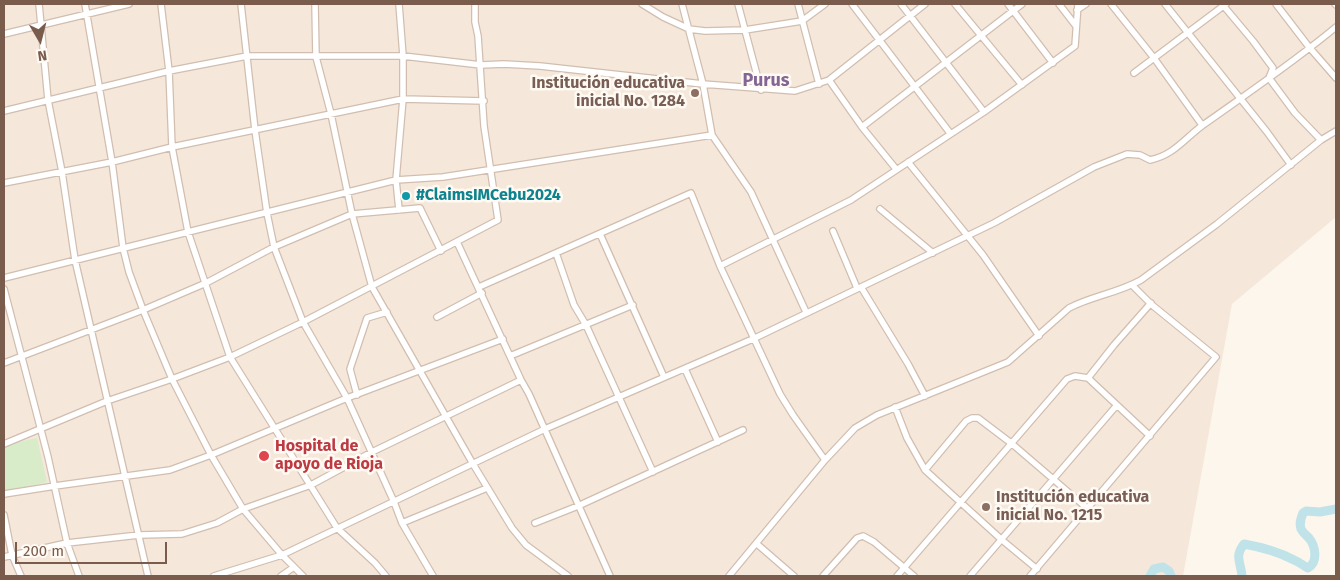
<!DOCTYPE html>
<html>
<head>
<meta charset="utf-8">
<style>
	body { margin:0 }
	#map { position:relative; width:1340px; height:580px; overflow:hidden; background:#fdf6ec; font-family:"Fira Sans",sans-serif }
	canvas { display:block }
	.frame { position:absolute; inset:0; border:5px solid #7a5c4d; pointer-events:none }
	.north { position:absolute; left:15px; top:15px; width:50px; height:50px; -webkit-text-stroke:4px #fffaf3; paint-order:stroke; rotate:172deg; font-size:14px; font-weight:700; line-height:20px; text-align:center; color:#7a5c4d }
	.north::after { content:''; display:block; margin:auto; width:18px; height:22px; background:#7a5c4d; clip-path:polygon(50% 0,100% 100%,50% 72%,0 100%) }
	.scale { position:absolute; left:15px; top:542px; width:152px; height:22px; box-sizing:border-box; border:2px solid #7a5c4d; border-top:0; padding-left:6px; font-size:15px; line-height:18px; white-space:nowrap; color:#7a5c4d; -webkit-text-stroke:4px #fffaf3; paint-order:stroke }
</style>
</head>
<body>
<div id="map">
<canvas width="1340" height="580"></canvas>
<div class="frame"></div>
<div class="north">N</div>
<div class="scale">200 m</div>
</div>
<script>
const c = document.querySelector('canvas').getContext('2d');
c.lineJoin = 'round';
function fillPath(path, color) { c.fillStyle = color; c.fill(path, 'evenodd'); }
function trace(path, color, width, dash) { c.strokeStyle = color; c.lineWidth = width; c.lineCap = dash ? 'butt' : 'round'; c.setLineDash(dash || []); c.stroke(path); }
function write(font, color, halo, rows, align = 'center') {
  c.font = font + ' "Fira Sans",sans-serif'; c.lineWidth = 5; c.setLineDash([]); c.textBaseline = 'middle'; c.strokeStyle = halo; c.fillStyle = color; for (const [text, x, y, turn = 0] of rows) {
    c.save(); c.translate(x, y); c.rotate((+turn || 0) * Math.PI / 180); c.textAlign = isNaN(turn) ? turn : align; if (halo) c.strokeText(text, 0, 0); c.fillText(text, 0, 0); c.restore();
  }
}
const residential = new Path2D(`
	M4 4H1336V217L1232 304 1183 576H4Z`);
const green = new Path2D(`
	M37 438 47 482 4 492V445Z`);
const river = new Path2D(`
	M1150 576 1154 569 1163 567 1169 571 1171 576
	M1242 576C1241 562 1234 557 1244 544 1261 547 1279 552 1294 560 1300 562 1303 566 1308 568 1318 562 1316 547 1309 538 1306 535 1303 533 1301 529 1299 523 1301 518 1303 513L1306 511 1320 512 1336 509`);
const minor = new Path2D(`
	M39 4 48 100 62 172 75 260 148 576
	M85 4 112 162 123 248 129 272 143 310 172 379 211 455 243 509 282 555 303 576
	M161 4 169 71 172 147 188 232 230 357 337 528 375 563 386 576
	M241 4 255 130 267 213 274 247 303 322 347 398 394 502 402 523 433 576
	M315 4 316 57 331 114 352 214 372 287 473 464 512 528 526 545 568 576
	M399 4 403 56V99L396 180 399 210
	M642 4 663 17 689 29 705 31 745 30 802 21 825 4
	M682 4 703 84 712 135 751 192 806 312
	M738 4 761 90
	M798 4 819 84
	M852 4 950 133
	M901 4 984 112
	M955 4 1022 85
	M1008 4 1053 63
	M1059 4 1076 26
	M1111 4 1154 58 1202 125
	M1165 4 1267 132 1291 165
	M1222 4 1253 41 1273 68 1269 78 1295 113 1321 140
	M1276 4 1309 47 1336 78
	M1335 4 1336 5
	M1077 10 1086 4
	M4 34 129 4
	M1134 73 1226 4
	M829 80 862 127 896 169
	M4 111 169 71 247 56H403L481 65 504 64 540 66 703 84 795 91 829 80 925 4
	M862 127 1022 4
	M908 162 983 255 1039 336
	M4 183 112 162 172 147 403 99 484 101
	M880 209 933 253
	M833 231 857 288
	M600 234 664 377
	M457 242 521 380 529 394 610 576
	M556 253 574 305 586 325 653 472
	M4 278 396 180 443 177 712 135
	M479 287 691 193 720 266
	M861 287 908 364 925 396
	M4 289 48 457 67 543 79 576
	M437 317 482 293
	M510 356 633 305
	M4 363 143 310 206 283 274 247 352 214 420 208 441 251
	M685 369 718 442
	M1088 378 1150 436
	M357 395 350 369 367 318 387 312
	M895 407 907 438 925 470 1002 540 1037 569
	M4 444 107 401 172 379 230 357 303 322 498 220 484 126 478 36 475 22V4
	M825 460 793 415 780 394 720 266 851 200 984 112 1075 46 1078 4
	M925 470 966 421 972 418H978L1011 443 1088 509
	M4 494 55 486 170 470 211 455 347 398 503 339
	M4 515 12 555 21 576
	M402 523 487 488
	M535 523 578 506 743 430
	M757 544 794 576
	M4 557 67 543 139 535 182 534 217 523 243 509 311 485 372 452 521 380
	M214 576 282 555 545 429 755 338 994 223 1094 167 1127 154 1140 155 1150 160C1174 155 1184 139 1203 125 1248 93 1294 62 1336 27
	M281 576 294 567
	M729 576 825 460 855 428 877 415 1008 362 1069 308C1092 296 1118 293 1141 280L1217 224 1321 140 1336 131
	M823 576 857 538 863 536 874 542 914 576
	M897 576 1067 379 1075 376 1088 378 1114 345 1151 303
	M970 576 1117 405
	M1030 576 1216 357 1152 305 1132 285`);
const markers = [
	[695,93,5,"#8d6e63"],
	[406,196,5,"#0f9aa8"],
	[264,456,6,"#e0444e"],
	[986,507,5,"#8d6e63"]
];
const educationNames = [
	["Institución educativa",685,84],
	["inicial No. 1284",685,102],
	["Institución educativa",996,498,"left"],
	["inicial No. 1215",996,516,"left"]
];
const cultureNames = [
	["#ClaimsIMCebu2024",416,196]
];
const healthNames = [
	["Hospital de",275,447],
	["apoyo de Rioja",275,465]
];
const neighbourhoodNames = [
	["Purus",766,81]
];
fillPath(residential, '#f5e8da');
fillPath(green, '#d8ecc9');
trace(river, '#bfe3e8', 9);
trace(minor, '#d1beb0', 8);
trace(minor, '#fff', 5.5);
for (const [x, y, r, color] of markers) { const dot = new Path2D(); dot.arc(x, y, r, 0, 2 * Math.PI); c.fillStyle = color; c.fill(dot); trace(dot, '#fffaf3', 2); }
write('bold 16px', '#785e54', '#fffaf3', educationNames, 'right');
write('bold 16px', '#0d838f', '#fffaf3', cultureNames, 'left');
write('bold 16px', '#be3a42', '#fffaf3', healthNames, 'left');
write('bold 18px', '#846695', '#fffaf3', neighbourhoodNames);
</script>
</body>
</html>
